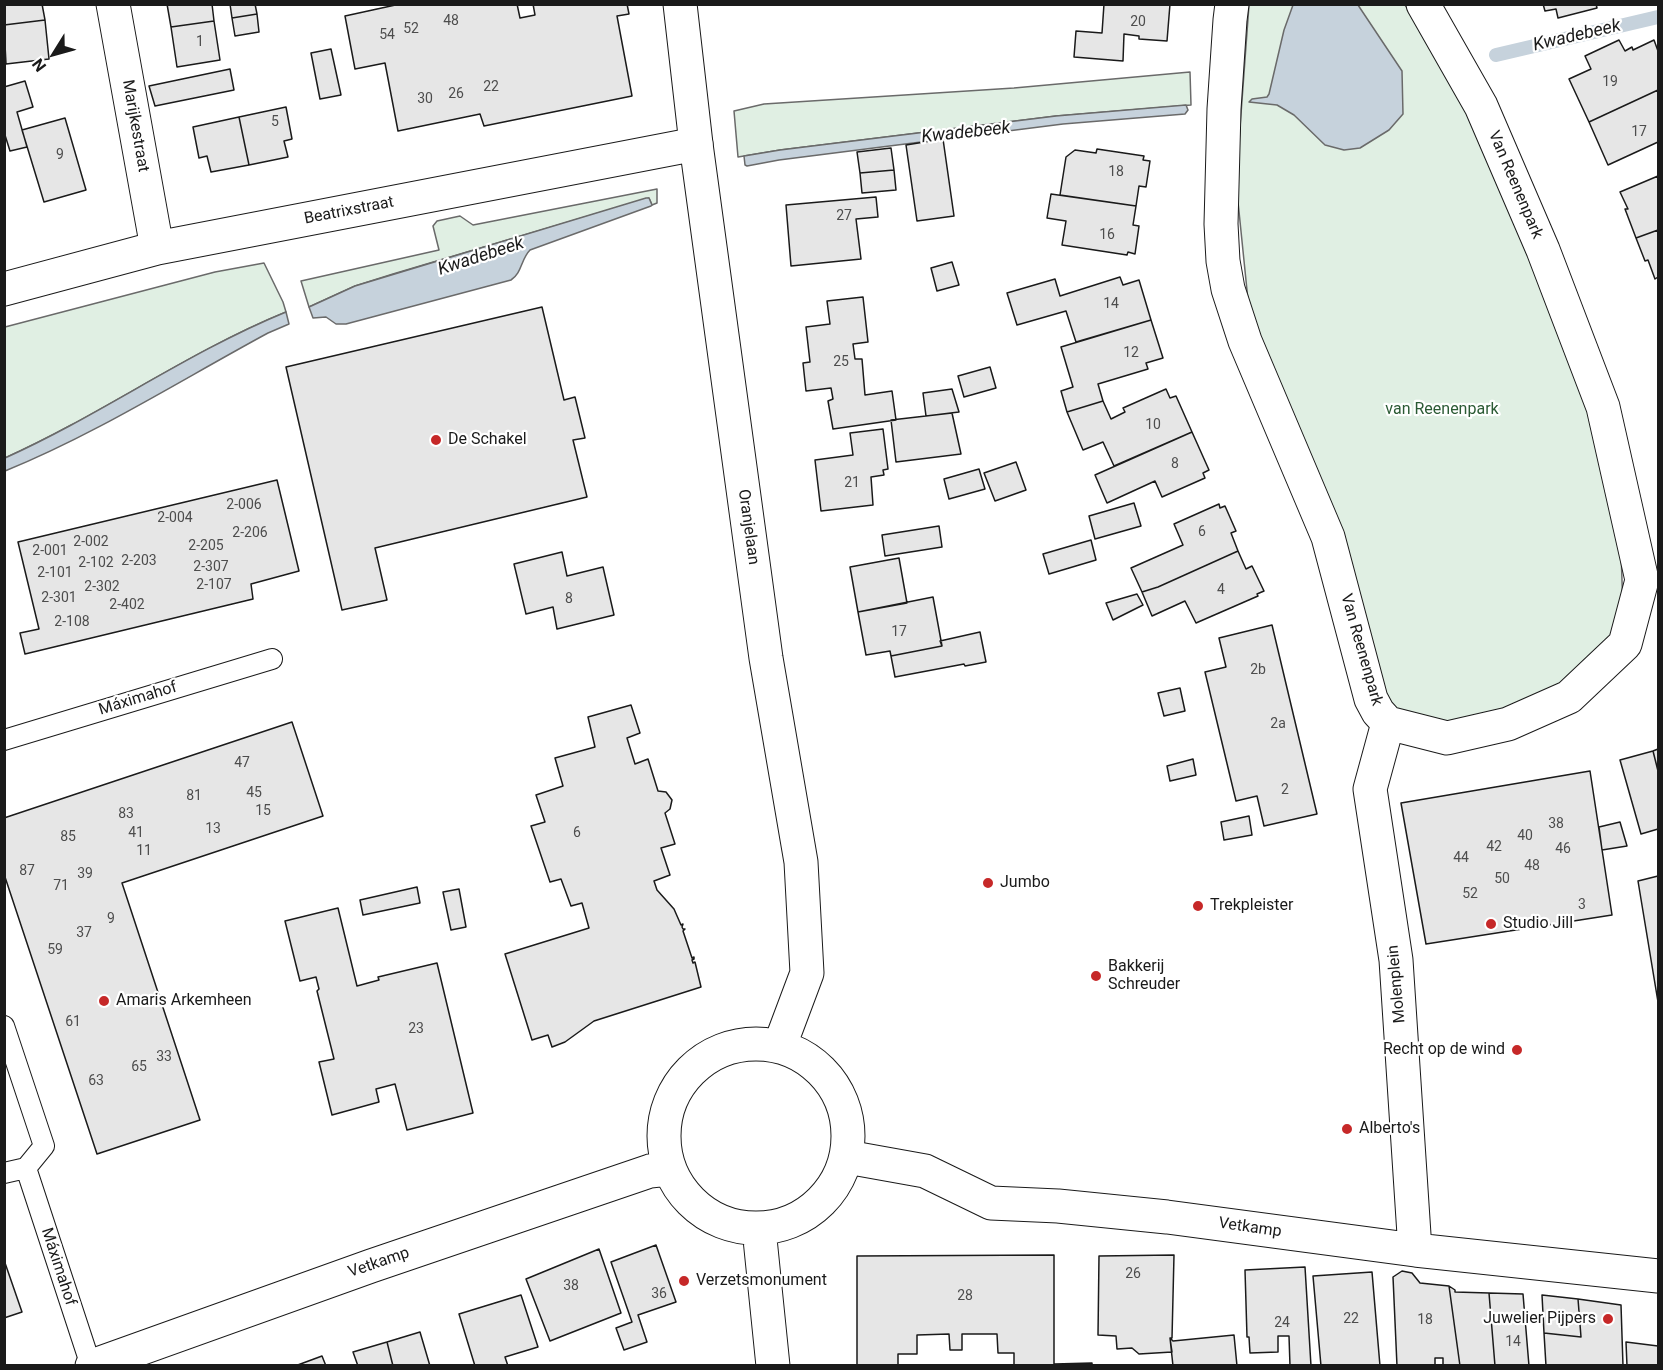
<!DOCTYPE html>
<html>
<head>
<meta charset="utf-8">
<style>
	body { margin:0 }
	#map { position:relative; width:1663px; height:1370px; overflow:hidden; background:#fff; font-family:Roboto,sans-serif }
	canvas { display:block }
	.frame { position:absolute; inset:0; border:6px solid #1a1a1a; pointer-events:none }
	.north { position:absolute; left:24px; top:24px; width:60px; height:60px; -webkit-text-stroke:4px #fff; paint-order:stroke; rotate:233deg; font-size:16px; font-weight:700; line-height:24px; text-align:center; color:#1a1a1a }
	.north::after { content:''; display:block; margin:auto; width:21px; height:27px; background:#1a1a1a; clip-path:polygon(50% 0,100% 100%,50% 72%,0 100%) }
</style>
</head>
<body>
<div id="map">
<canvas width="1663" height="1370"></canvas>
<div class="frame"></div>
<div class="north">N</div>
</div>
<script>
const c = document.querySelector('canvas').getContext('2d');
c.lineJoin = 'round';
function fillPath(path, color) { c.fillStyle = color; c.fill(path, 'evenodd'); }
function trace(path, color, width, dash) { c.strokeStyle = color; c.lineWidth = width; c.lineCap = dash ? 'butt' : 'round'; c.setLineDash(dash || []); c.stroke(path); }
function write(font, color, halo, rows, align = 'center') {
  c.font = font + ' Roboto,sans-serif'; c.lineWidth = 4.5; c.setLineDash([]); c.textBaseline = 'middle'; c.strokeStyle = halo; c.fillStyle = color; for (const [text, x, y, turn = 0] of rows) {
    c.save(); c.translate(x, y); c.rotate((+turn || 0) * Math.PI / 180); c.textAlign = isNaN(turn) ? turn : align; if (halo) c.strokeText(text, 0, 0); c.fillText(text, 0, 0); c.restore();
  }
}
const green = new Path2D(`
	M1249 5H1405L1456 79 1580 370 1621 550 1623 611 1608 652 1558 707 1472 734 1390 709 1249 310 1236 182Z
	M1190 72 1191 105 1056 116 780 150 738 157 734 111 764 104 1014 88Z
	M657 189V203L652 205 649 198 393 274 355 286 309 307 301 281 439 250 433 226 437 221 460 216 473 225Z
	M264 263 283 302 286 312C188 352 101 415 5 458V327L215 272Z`);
const water = new Path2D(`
	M1293 5H1358L1402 71 1403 114 1389 130 1360 148 1344 150 1325 145 1294 115 1277 105 1249 102 1252 99 1267 97 1269 94 1284 30Z
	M1186 105 1188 110 1185 114 1063 124 779 160 747 166 745 165 744 156 780 150 1056 116Z
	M646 198H649L652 205 651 206 530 250C521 259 522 273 511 280L346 324H336L326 317 313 318 309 307 355 286Z
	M286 312 289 324 268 333C181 380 96 434 5 471V458C101 415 188 352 286 312Z`);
const stream = new Path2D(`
	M1496 55 1658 17`);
const building = new Path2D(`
	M4 4H42L45 20 4 25Z
	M167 4H212L214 21 171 27Z
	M230 4H255L257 14 232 18Z
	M400 4H517L520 18 535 15 533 4H627L629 14 617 16 632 96 484 126 480 114 398 131 385 63 355 69 345 16Z
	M1104 4H1170L1167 41 1139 39V36L1124 34 1123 61 1074 57 1076 31 1102 33Z
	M1543 4H1596L1597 8 1558 18 1556 9 1545 11Z
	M257 14 259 32 235 36 232 18Z
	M45 20 49 59 6 64 4 25Z
	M214 21 220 60 177 67 171 27Z
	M1619 40 1625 51 1632 47 1633 50 1654 40 1658 51V90L1589 122 1569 79 1591 69 1585 56Z
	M331 49 341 95 320 99 311 53Z
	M230 69 234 90 155 106 149 86Z
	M25 81 33 107 17 112 27 147 10 151 4 132V87Z
	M1658 90V142L1608 165 1589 122Z
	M286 107 292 139 284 141 288 157 249 165 239 117Z
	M239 117 249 165 211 172 207 156 199 158 193 127Z
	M65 118 86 190 44 202 22 130Z
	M943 139 954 216 917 221 906 145Z
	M891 148 894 170 860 173 857 152Z
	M1097 149 1144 156 1143 160 1150 161 1146 187 1139 186 1136 206 1060 195 1066 157 1075 150 1096 153Z
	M894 170 896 190 862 193 860 173Z
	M1658 176V230L1636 238 1625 209H1628L1620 192Z
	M1051 194 1136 206 1133 225 1139 226 1135 254 1128 252 1127 255 1062 245 1066 221 1047 218Z
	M876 197 878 217 856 219 861 259 791 266 786 205Z
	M1658 230V277L1655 279 1648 260 1645 261 1636 238Z
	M952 262 959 285 937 291 931 268Z
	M1120 277 1123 285 1139 280 1151 320 1076 342 1066 311 1017 325 1007 293 1055 279 1060 296Z
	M863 297 868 342 853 344 855 359H862L865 395 892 391 896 420 833 429 828 401 833 399 831 388 806 391 803 363 810 362 806 327 830 324 827 301Z
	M542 307 564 400 575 397 585 438 573 440 587 497 375 548 387 600 342 610 286 367Z
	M1151 320 1163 358 1146 363 1148 369 1098 384 1103 401 1067 412 1061 391 1073 387 1061 347Z
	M990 367 996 388 964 397 958 376Z
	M952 389 959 412 926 416 923 393Z
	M1166 389 1170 398 1176 396 1192 432 1114 466 1103 442 1083 450 1067 412 1103 401 1111 419 1125 412 1123 408Z
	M952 413 961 454 896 462 891 420Z
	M883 429 888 469 883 470 884 475 871 477 873 505 821 511 815 460 853 455 850 433Z
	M1192 432 1209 470 1203 473 1205 478 1162 497 1155 481 1107 503 1095 475Z
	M1016 462 1026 490 995 501 984 473Z
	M979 469 985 489 949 499 944 479Z
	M277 480 299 571 251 584 253 599 25 654 20 633 39 629 18 542Z
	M1134 503 1141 526 1095 539 1089 516Z
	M1219 504 1220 508 1225 506 1236 531 1231 533 1238 551 1158 587 1142 592 1131 568 1183 545 1174 524Z
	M939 526 942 547 885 556 882 535Z
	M1091 540 1096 560 1049 574 1043 554Z
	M1238 551 1246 569 1252 566 1264 591 1257 594 1258 596 1196 623 1185 601 1152 616 1142 592 1158 587Z
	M562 552 567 576 603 567 614 615 557 629 553 607 526 614 514 564Z
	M899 558 907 603 858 612 850 567Z
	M1137 594 1143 605 1113 620 1106 603Z
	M933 597 942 646 891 656 890 651 866 655 858 612Z
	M1272 625 1317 814 1264 826 1257 796 1236 801 1205 672 1226 667 1219 638Z
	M980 632 986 662 965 666 964 664 895 677 891 656 942 646 940 641Z
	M1180 688 1185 711 1164 716 1158 693Z
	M631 705 640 733 627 738 635 764 648 759 658 791 666 792 672 800 670 809 665 813 675 844 661 848 670 875 654 881 657 890 674 909 681 925 683 924 682 927 683 929H685L683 931 692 958 694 957V959L692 960 693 963 695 962 701 987 594 1021 565 1042 552 1047 548 1035 532 1040 505 954 589 928 582 903 571 906 561 879 550 882 531 826 545 822 536 795 563 786 555 758 595 747 588 717Z
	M292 722 323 816 122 883 200 1120 97 1154 4 874V818Z
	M1658 749V771L1653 751Z
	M1653 751 1658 771V829L1641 834 1620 760Z
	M1193 759 1196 775 1170 781 1167 766Z
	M1590 771 1612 915 1426 944 1401 803Z
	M1249 816 1252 835 1224 840 1221 822Z
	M1620 822 1627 846 1602 850 1599 827Z
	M1658 876V1002L1638 881Z
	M417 887 420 903 363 915 360 900Z
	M459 889 466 927 451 930 443 892Z
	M338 908 357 986 379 980 378 977 437 963 473 1113 407 1130 395 1084 376 1089 379 1102 332 1115 319 1062 334 1059 317 991 319 989 316 977 300 981 285 921Z
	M656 1245 676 1302 638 1315 647 1342 624 1350 616 1328 632 1322 611 1262Z
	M599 1249 621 1313 550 1341 526 1279Z
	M1054 1255V1364L1092 1363V1366L1014 1365V1353H998L997 1334H962V1350H950L949 1334 917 1335V1354H898V1366H857V1256Z
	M1174 1255 1172 1338H1170L1172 1352 1139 1354 1132 1348 1117 1349 1116 1336 1098 1335 1099 1256Z
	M4 1260 22 1312 4 1318Z
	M1305 1267 1311 1366H1290L1289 1336H1278V1352L1250 1353 1249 1337H1247L1245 1270Z
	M1402 1271 1412 1273 1420 1283 1449 1286 1460 1366H1443V1358H1435V1366H1397L1393 1277Z
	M1372 1272 1380 1366H1321L1313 1276Z
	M1449 1286 1455 1290V1292L1489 1293 1495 1366H1460Z
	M1489 1293 1523 1294 1529 1366H1495Z
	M521 1295 538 1347 505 1357 508 1366H475L459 1314Z
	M1542 1295 1578 1299 1581 1337 1544 1333Z
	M1578 1299 1621 1305 1623 1366H1546L1544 1333 1581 1337Z
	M420 1332 430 1366H393L387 1342Z
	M1234 1335 1237 1366H1173L1170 1338 1173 1341Z
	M387 1342 393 1366H358L353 1352Z
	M1626 1342 1658 1346V1366H1627Z
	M322 1356 326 1366H295Z`);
const lane = new Path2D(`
	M4 740 272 659
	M4 1026 44 1146 26 1168 91 1366
	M4 1173 26 1168`);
const street = new Path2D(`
	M113 4 157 248
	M1232 4 1230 20 1224 109 1221 224 1223 261 1228 289 1245 341 1328 537 1371 699 1378 712 1388 723 1447 738 1508 724 1569 697 1625 644 1642 580 1603 407 1543 250 1481 106 1423 4
	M4 289 157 248 696 144
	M1388 723 1370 789 1396 960 1415 1250
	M847 1157 925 1171 991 1203 1058 1206 1167 1217 1415 1250 1658 1276`);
const secondary = new Path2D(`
	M680 4 696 144 766 658 801 862 807 973 780 1045
	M664 1136a92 92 0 1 1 184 0a92 92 0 1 1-184 0Z
	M759 1229 773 1366
	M92 1366 371 1266 650 1171 669 1169`);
const markers = [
	[436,440,6,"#c62828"],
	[988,883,6,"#c62828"],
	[1198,906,6,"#c62828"],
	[1491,924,6,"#c62828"],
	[1096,976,6,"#c62828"],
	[104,1001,6,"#c62828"],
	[1517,1050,6,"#c62828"],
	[1347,1129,6,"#c62828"],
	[684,1281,6,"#c62828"],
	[1608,1319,6,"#c62828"]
];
const numberNames = [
	["48",451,21],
	["20",1138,22],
	["52",411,29],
	["54",387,35],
	["1",200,42],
	["19",1610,82],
	["22",491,87],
	["26",456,94],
	["30",425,99],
	["5",275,122],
	["17",1639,132],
	["9",60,155],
	["18",1116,172],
	["27",844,216],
	["16",1107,235],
	["14",1111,304],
	["12",1131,353],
	["25",841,362],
	["10",1153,425],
	["8",1175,464],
	["21",852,483],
	["2-006",244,505],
	["2-004",175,518],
	["6",1202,532],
	["2-206",250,533],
	["2-002",91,542],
	["2-205",206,546],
	["2-001",50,551],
	["2-203",139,561],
	["2-102",96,563],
	["2-307",211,567],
	["2-101",55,573],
	["2-107",214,585],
	["2-302",102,587],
	["4",1221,590],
	["2-301",59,598],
	["8",569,599],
	["2-402",127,605],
	["2-108",72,622],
	["17",899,632],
	["2b",1258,670],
	["2a",1278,724],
	["47",242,763],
	["2",1285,790],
	["45",254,793],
	["81",194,796],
	["15",263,811],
	["83",126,814],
	["38",1556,824],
	["13",213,829],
	["41",136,833],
	["6",577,833],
	["40",1525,836],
	["85",68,837],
	["42",1494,847],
	["46",1563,849],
	["11",144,851],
	["44",1461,858],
	["48",1532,866],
	["87",27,871],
	["39",85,874],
	["50",1502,879],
	["71",61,886],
	["52",1470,894],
	["3",1582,905],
	["9",111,919],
	["37",84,933],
	["59",55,950],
	["61",73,1022],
	["23",416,1029],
	["33",164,1057],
	["65",139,1067],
	["63",96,1081],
	["26",1133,1274],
	["38",571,1286],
	["36",659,1294],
	["28",965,1296],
	["22",1351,1319],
	["18",1425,1320],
	["24",1282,1323],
	["14",1513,1342]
];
const streetNames = [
	["Marijkestraat",135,126,80],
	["Van Reenenpark",1515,185,67],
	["Beatrixstraat",349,211,-11],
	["Oranjelaan",748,527,82],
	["Van Reenenpark",1361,650,74],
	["Máximahof",138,699,-17],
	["Molenplein",1397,984,-95],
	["Vetkamp",1250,1228,8],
	["Vetkamp",379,1263,-19],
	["Máximahof",58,1267,72]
];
const parkNames = [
	["van Reenenpark",1442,410]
];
const poiNames = [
	["De Schakel",448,440],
	["Jumbo",1000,883],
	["Trekpleister",1210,906],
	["Studio Jill",1503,924],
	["Bakkerij",1108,967],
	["Schreuder",1108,985],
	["Amaris Arkemheen",116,1001],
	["Recht op de wind",1505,1050,"right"],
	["Alberto's",1359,1129],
	["Verzetsmonument",696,1281],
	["Juwelier Pijpers",1596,1319,"right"]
];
const waterNames = [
	["Kwadebeek",1577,36,-13],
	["Kwadebeek",966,133,-6],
	["Kwadebeek",481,257,-18]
];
fillPath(green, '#e0efe3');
trace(green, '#6a6a6a', 1.5);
fillPath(water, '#c6d2dc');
trace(water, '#6a6a6a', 1.5);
trace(stream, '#c6d2dc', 14);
fillPath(building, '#e6e6e6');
trace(building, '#1a1a1a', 1.5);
trace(lane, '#1a1a1a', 22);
trace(street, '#1a1a1a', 35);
trace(secondary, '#1a1a1a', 35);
trace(lane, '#fff', 20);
trace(street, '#fff', 33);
trace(secondary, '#fff', 33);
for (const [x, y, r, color] of markers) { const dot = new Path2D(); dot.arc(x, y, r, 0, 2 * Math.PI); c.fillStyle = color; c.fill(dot); trace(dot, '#fff', 2); }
write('14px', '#4d4d4d', null, numberNames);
write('16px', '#1a1a1a', '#fff', streetNames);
write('16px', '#2b5a34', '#fff', parkNames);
write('16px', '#1a1a1a', '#fff', poiNames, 'left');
write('italic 18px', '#1a1a1a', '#fff', waterNames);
</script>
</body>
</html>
